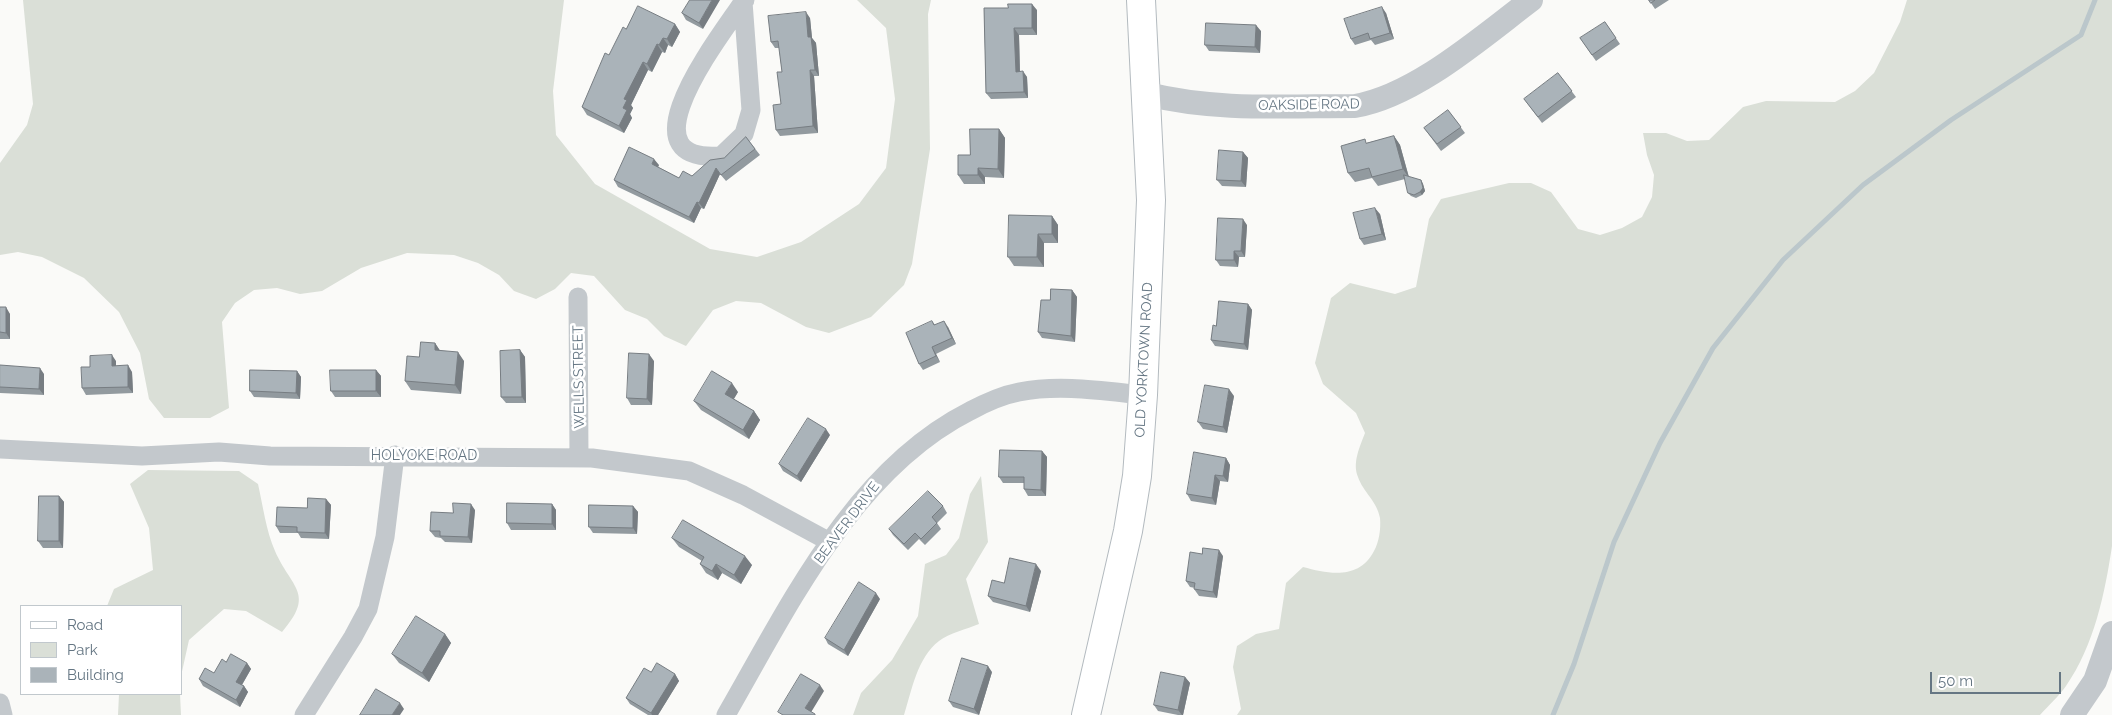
<!DOCTYPE html>
<html>
<head>
<meta charset="utf-8">
<style>
	body { margin:0 }
	#map { position:relative; width:2112px; height:715px; overflow:hidden; background:#fafaf8; font-family:Raleway,sans-serif }
	canvas { display:block }
	.legend { position:absolute; left:20px; top:605px; width:162px; height:90px; box-sizing:border-box; background:#fff; border:1px solid #c1c8cd; margin:0; padding:6px 9px; list-style:none; font-size:15px; color:#657683 }
	.legend li { display:flex; align-items:center; gap:10px; height:25px }
	.legend b { width:25px; border:1px solid #c1c8cd }
	.scale { position:absolute; left:1930px; top:672px; width:131px; height:22px; box-sizing:border-box; border:2px solid #657683; border-top:0; padding-left:6px; font-size:15px; line-height:18px; white-space:nowrap; color:#657683; -webkit-text-stroke:4px #fff; paint-order:stroke }
</style>
</head>
<body>
<div id="map">
<canvas width="2112" height="715"></canvas>
<ul class="legend">
<li><b style="height:6px;background:#fff"></b>Road</li>
<li><b style="height:14px;background:#dadfd7"></b>Park</li>
<li><b style="height:14px;background:#aab3b9"></b>Building</li>
</ul>
<div class="scale">50 m</div>
</div>
<script>
const c = document.querySelector('canvas').getContext('2d');
c.lineJoin = 'round';
function fillPath(path, color) { c.fillStyle = color; c.fill(path, 'evenodd'); }
function trace(path, color, width, dash) { c.strokeStyle = color; c.lineWidth = width; c.lineCap = dash ? 'butt' : 'round'; c.setLineDash(dash || []); c.stroke(path); }
function write(font, color, halo, rows, align = 'center') {
  c.font = font + ' Raleway,sans-serif'; c.lineWidth = 5; c.setLineDash([]); c.textBaseline = 'middle'; c.strokeStyle = halo; c.fillStyle = color; for (const [text, x, y, turn = 0] of rows) {
    c.save(); c.translate(x, y); c.rotate((+turn || 0) * Math.PI / 180); c.textAlign = isNaN(turn) ? turn : align; if (halo) c.strokeText(text, 0, 0); c.fillText(text, 0, 0); c.restore();
  }
}
const green = new Path2D(`
	M23 0H564L553 91 556 135 595 184 710 249 757 257 801 242 859 204 886 168 895 99 886 28 857 0H931L928 14 930 149 912 264 904 285 871 317 829 333 806 327 761 303 736 301 713 310 686 346 664 336 647 319 625 310 594 276 571 273 555 289 536 299 514 291 499 275 478 263 454 255 407 253 361 268 322 291 300 294 277 288 254 290 235 303 222 322 229 408 210 418H164L149 399 140 353 119 312 84 278 42 257 18 252 0 255V163L27 125 33 104Z
	M1907 0H2112V546C2105 593 2094 646 2066 686 2059 696 2049 705 2040 715H1237L1241 709 1233 667 1237 646 1256 634 1279 629 1286 583 1303 567C1329 574 1359 580 1374 551 1379 542 1381 529 1380 518 1377 501 1363 492 1358 477 1352 463 1360 446 1365 433L1356 413 1323 384 1315 363 1331 298 1350 283 1395 294 1416 287 1429 219 1441 199 1509 183H1531L1551 192 1578 229 1600 235 1622 228 1642 217 1652 197 1654 175 1647 155 1643 133H1666L1687 141 1709 140 1743 107 1766 101 1835 102 1855 91 1874 73 1900 22Z
	M148 470 239 471 258 484C263 506 266 531 275 551 291 588 316 593 282 632L246 611 224 609 189 640 181 676V606H107L114 589 153 570 149 528 130 484Z
	M981 476 988 542 966 579 979 624C967 629 949 633 939 641 917 658 912 690 904 715H853L861 693 892 660 918 616 925 564 946 555 959 538 970 494Z
	M119 694H180L181 715H118Z`);
const stream = new Path2D(`
	M1553 715 1574 664 1614 542 1660 443 1713 348 1783 260 1863 185 1951 120 2081 35 2095 0`);
const minor = new Path2D(`
	M743 2 751 110 744 134 721 156C618 164 723 33 743 2L745 0
	M578 297 579 458
	M0 449 142 456 219 452 270 456 592 458 689 471 743 495 830 542
	M0 703 3 715
	M304 715 353 637 368 609 385 537 395 455
	M726 715C789 606 853 470 970 411 985 403 1003 395 1019 392 1060 384 1103 391 1143 395`);
const tertiary = new Path2D(`
	M1147 94C1215 111 1285 106 1355 106 1415 96 1482 37 1531 0
	M2072 715 2095 681 2112 633`);
const secondary = new Path2D(`
	M1086 715 1128 531 1137 476 1143 395 1151 200 1141 0`);
const wall = new Path2D(`
	M690 0 703 29 686 20 682 13Z
	M1649 0H1669L1655 9Z
	M984 8 1037 10V35H1019L1020 71 1027 77 1028 98 991 99 986 93Z
	M1386 13 1394 39 1375 45 1371 40 1355 45 1351 39Z
	M810 18 812 38 816 43 819 76H814L818 133 780 136 776 130 781 104 782 72 779 48H775L771 42Z
	M1605 22 1620 44 1596 61 1580 38Z
	M675 24 680 32 672 47 668 45 665 53 662 52 652 72 648 70 631 105 633 108 630 114 632 118 624 133 587 115 582 107 609 55 626 29Z
	M1261 31 1260 53 1209 51 1205 45Z
	M1558 73 1576 97 1542 123 1524 99Z
	M1448 110 1465 133 1441 151 1424 128Z
	M999 129 1005 138 1004 178 985 177V184H964L958 175 970 155Z
	M1394 136 1400 145 1409 177 1421 180 1423 184 1425 191 1422 195 1416 198 1411 196 1408 193 1405 179 1378 186 1372 178 1355 182 1348 173 1367 143Z
	M746 137 760 155 726 181 720 174 704 209 701 208 694 223 618 187 614 180 659 165 658 167 679 178 692 176 724 158Z
	M1243 152 1248 158 1246 187 1222 186 1217 180Z
	M1380 214 1386 240 1364 245 1360 239Z
	M1052 216 1058 225V243H1044V267L1014 266 1008 257Z
	M1247 225 1245 257H1239L1238 267 1220 266 1216 260Z
	M1072 290 1077 297 1075 342 1042 338 1038 332 1050 300Z
	M1248 304 1252 310 1248 350 1215 346 1211 340 1216 326Z
	M0 307 10 314V339H0Z
	M932 321 935 325 948 327 956 344 936 354 940 362 923 370 919 364Z
	M435 343 440 351 464 361 461 394 411 390 405 381 419 357Z
	M520 350 525 357 526 403H506L501 397Z
	M116 361V366L132 372 133 393 86 395 82 388 90 367Z
	M654 361 652 405H631L627 398Z
	M0 365 44 374V395L0 393Z
	M376 370 381 376V397H335L331 391Z
	M297 371 301 377 300 399 254 397 250 391Z
	M738 392 734 399 754 411 760 420 749 439 701 410 694 401Z
	M1234 396 1227 433 1203 429 1198 422Z
	M830 435 801 482 783 471 779 464Z
	M1042 451 1047 457 1046 496H1028L1024 489V483H1003L999 477Z
	M1226 458 1230 465 1228 482 1220 481 1216 505 1191 501 1187 494Z
	M59 496 64 502 63 548H43L38 541Z
	M326 499 331 505 329 539 301 538 298 533H280L276 526 307 508Z
	M552 504 556 510V530H511L507 523Z
	M633 506 638 512 637 534 593 533 589 527Z
	M943 506 947 513 937 523 941 529 925 545 919 539 908 550 893 535 889 529Z
	M475 510 472 543 445 542 441 538 435 537 430 531 453 513Z
	M672 538 752 565 741 584 722 573 718 580 706 573 700 564 702 561 679 547Z
	M1223 556 1217 598 1199 596 1194 589 1195 588 1190 587 1186 581Z
	M1041 571 1030 612 993 602 988 596 1004 583Z
	M880 599 848 656 828 644 825 638Z
	M445 634 451 643 429 682 399 663 392 654Z
	M226 662 247 663 251 669 242 685 244 686 248 692 240 707 203 686 199 679 214 673Z
	M651 672 675 674 679 681 658 715H648L630 704 626 698Z
	M992 672 979 715 953 707 949 701Z
	M1185 677 1190 683 1183 715H1178L1158 711 1154 705Z`);
const shadedWall = new Path2D(`
	M712 0H720L703 29 699 23Z
	M1032 4 1037 10V35L1032 28Z
	M1382 7 1386 13 1394 39 1390 33Z
	M806 12 810 18 812 38 816 43 819 76 815 70 808 37Z
	M675 24 680 32 672 47 667 39Z
	M1256 25 1261 31 1260 53 1255 47Z
	M1014 28 1019 35 1020 78 1016 72Z
	M663 38 668 45 665 53 659 45Z
	M657 44 662 52 652 72 647 64Z
	M643 62 648 70 631 105 633 108 630 114 632 118 624 133 619 126 624 99Z
	M810 70 814 76 818 133 813 126Z
	M1023 71 1027 77 1028 98 1024 92Z
	M999 129 1005 138 1004 178 998 169Z
	M1394 136 1400 145 1409 178 1403 169Z
	M1243 152 1248 158 1246 187 1241 181Z
	M654 159 659 165 656 171 652 164Z
	M716 168 720 174 704 209 699 203Z
	M978 168 985 177V184L978 175Z
	M1421 180 1423 184 1425 191 1422 195 1420 192Z
	M697 202 701 208 694 223 689 217Z
	M1375 208 1380 214 1386 240 1382 234Z
	M1052 216 1058 225V243L1052 234Z
	M1243 219 1247 225 1245 257 1241 251Z
	M1038 234 1044 243V267L1037 257Z
	M1234 251 1239 257 1238 267 1234 260Z
	M1072 290 1077 297 1075 342 1071 336Z
	M1248 304 1252 310 1248 350 1244 344Z
	M6 307 10 314V339L6 333Z
	M944 321 948 327 956 344 952 338Z
	M435 343 441 352 435 350Z
	M932 347 936 354 940 362 936 356Z
	M520 350 525 357 526 403 522 397Z
	M458 352 464 361 461 394 455 385Z
	M649 354 654 361 652 405 647 399Z
	M112 355 116 361V372L112 366Z
	M128 365 132 372 133 393 128 387Z
	M40 368 44 374V395L39 389Z
	M376 370 381 376V397L376 391Z
	M297 371 301 377 300 399 296 393Z
	M732 383 738 392 731 403 725 394Z
	M1229 389 1234 396 1227 433 1223 427Z
	M754 411 760 420 749 439 743 430Z
	M826 429 830 435 801 482 797 476Z
	M1042 451 1047 457 1046 496 1041 490Z
	M1226 458 1230 465 1228 482 1223 476Z
	M1215 475 1220 481 1216 505 1212 498Z
	M59 496 64 502 63 548 59 541Z
	M326 499 331 505 329 539 325 533Z
	M471 504 475 510 472 543 468 537Z
	M552 504 556 510V530L552 524Z
	M633 506 638 512 637 534 633 528Z
	M1219 550 1223 556 1217 598 1213 592Z
	M745 556 752 565 741 584 734 575Z
	M716 564 722 573 718 580 712 571Z
	M1036 564 1041 571 1030 612 1026 606Z
	M876 593 880 599 848 656 844 650Z
	M445 634 451 643 429 682 422 673Z
	M247 663 251 669 240 688 236 682Z
	M988 666 992 672 979 715 974 709Z
	M675 674 679 681 658 715H652L651 713Z
	M1185 677 1190 683 1183 715H1182L1178 710Z
	M820 685 824 691 810 714 805 708Z
	M244 686 248 692 240 707 236 700Z
	M400 703 404 709 400 715H392Z`);
const building = new Path2D(`
	M690 0H712L699 23 682 13Z
	M1649 0H1655L1651 3Z
	M1008 4H1032V28H1014L1016 72 1023 71 1024 92 986 93 984 8H1008Z
	M638 6 675 24 667 39 663 38 659 45 657 44 647 64 643 62 624 99 627 100 623 108 627 110 619 126 582 107 605 53 609 55 623 27 626 29Z
	M1382 7 1390 33 1370 39 1368 33 1351 39 1344 19Z
	M806 12 808 37H811L815 70H810L813 126 776 130 773 105 781 104 777 72H782L778 41 771 42 768 16Z
	M1605 22 1616 38 1592 55 1580 38Z
	M1206 23 1256 25 1255 47 1205 45Z
	M1558 73 1572 91 1538 117 1524 99Z
	M1448 110 1461 127 1437 144 1424 128Z
	M970 129H999L998 169 978 168V175H958V155H970Z
	M1394 136 1403 169 1372 177 1369 168 1348 173 1341 146 1365 139 1366 143Z
	M746 137 755 149 721 175 716 168 699 203 697 202 689 217 614 180 629 147 654 159 652 164 679 178 683 171 692 176 710 160 724 158Z
	M1219 150 1243 152 1241 181 1217 180Z
	M1404 175 1421 180 1423 188 1420 192 1414 195 1408 193Z
	M1375 208 1382 234 1360 239 1353 213Z
	M1009 215 1052 216V234H1038L1037 257H1008Z
	M1218 218 1243 219 1241 251H1234V260H1216Z
	M1051 289 1072 290 1071 336 1038 332 1041 300H1050Z
	M1219 301 1248 304 1244 344 1211 340 1213 325 1216 326Z
	M0 307H6V333L0 332Z
	M932 321 934 325 944 321 952 338 932 347 936 356 919 364 906 333Z
	M421 342 435 343V350L458 352 455 385 405 381 407 356 419 357Z
	M520 350 522 397H501L500 351Z
	M629 353 649 354 647 399 627 398Z
	M112 355V366L128 365V387L82 388 81 367H90V356Z
	M0 365 40 368 39 389 0 387Z
	M250 370 297 371 296 393 250 391Z
	M330 370H376V391H331Z
	M712 371 732 383 725 394 754 411 743 430 694 401Z
	M1205 385 1229 389 1223 427 1198 422Z
	M808 418 826 429 797 476 779 464Z
	M1000 450 1042 451 1041 490 1024 489V477H999Z
	M1194 452 1226 458 1223 476 1215 475 1212 498 1187 494Z
	M928 491 943 506 932 517 937 523 921 539 915 533 904 544 889 529Z
	M39 496H59V541H38Z
	M308 498 326 499 325 533 297 532V527L276 526 277 507 307 508Z
	M453 503 471 504 468 537 440 536V531H430L431 512 453 513Z
	M507 503 552 504V524L507 523Z
	M589 505 633 506V528L589 527Z
	M683 520 745 556 734 575 716 564 712 571 700 564 704 557 672 538Z
	M1203 548 1219 550 1213 592 1194 589 1195 583 1186 581 1190 552 1202 554Z
	M1010 558 1036 564 1026 606 988 596 992 580 1004 583Z
	M859 582 876 593 844 650 825 638Z
	M416 616 445 634 422 673 392 654Z
	M231 654 247 663 236 682 244 686 236 700 199 679 205 668 214 673 222 659 226 662Z
	M962 658 988 666 974 709 949 701Z
	M657 663 675 674 651 713 626 698 644 668 651 672Z
	M1161 672 1185 677 1178 710 1154 705Z
	M801 674 820 685 805 708 815 714V715H783L778 712Z
	M376 689 400 703 392 715H360Z`);
const streetNames = [
	["OAKSIDE ROAD",1309,105,-1],
	["OLD YORKTOWN ROAD",1144,360,-87],
	["WELLS STREET",579,377,-91],
	["HOLYOKE ROAD",424,456],
	["BEAVER DRIVE",847,523,-53]
];
fillPath(green, '#dadfd7');
trace(stream, '#bbc7cb', 5);
trace(secondary, '#b3babf', 30);
trace(minor, '#c3c8cc', 19);
trace(tertiary, '#c3c8cc', 24);
trace(secondary, '#fff', 28);
fillPath(wall, '#929a9f');
fillPath(shadedWall, '#777d82');
fillPath(building, '#aab3b9');
trace(building, '#777d82', 1);
write('14px', '#657683', '#fff', streetNames);
</script>
</body>
</html>
